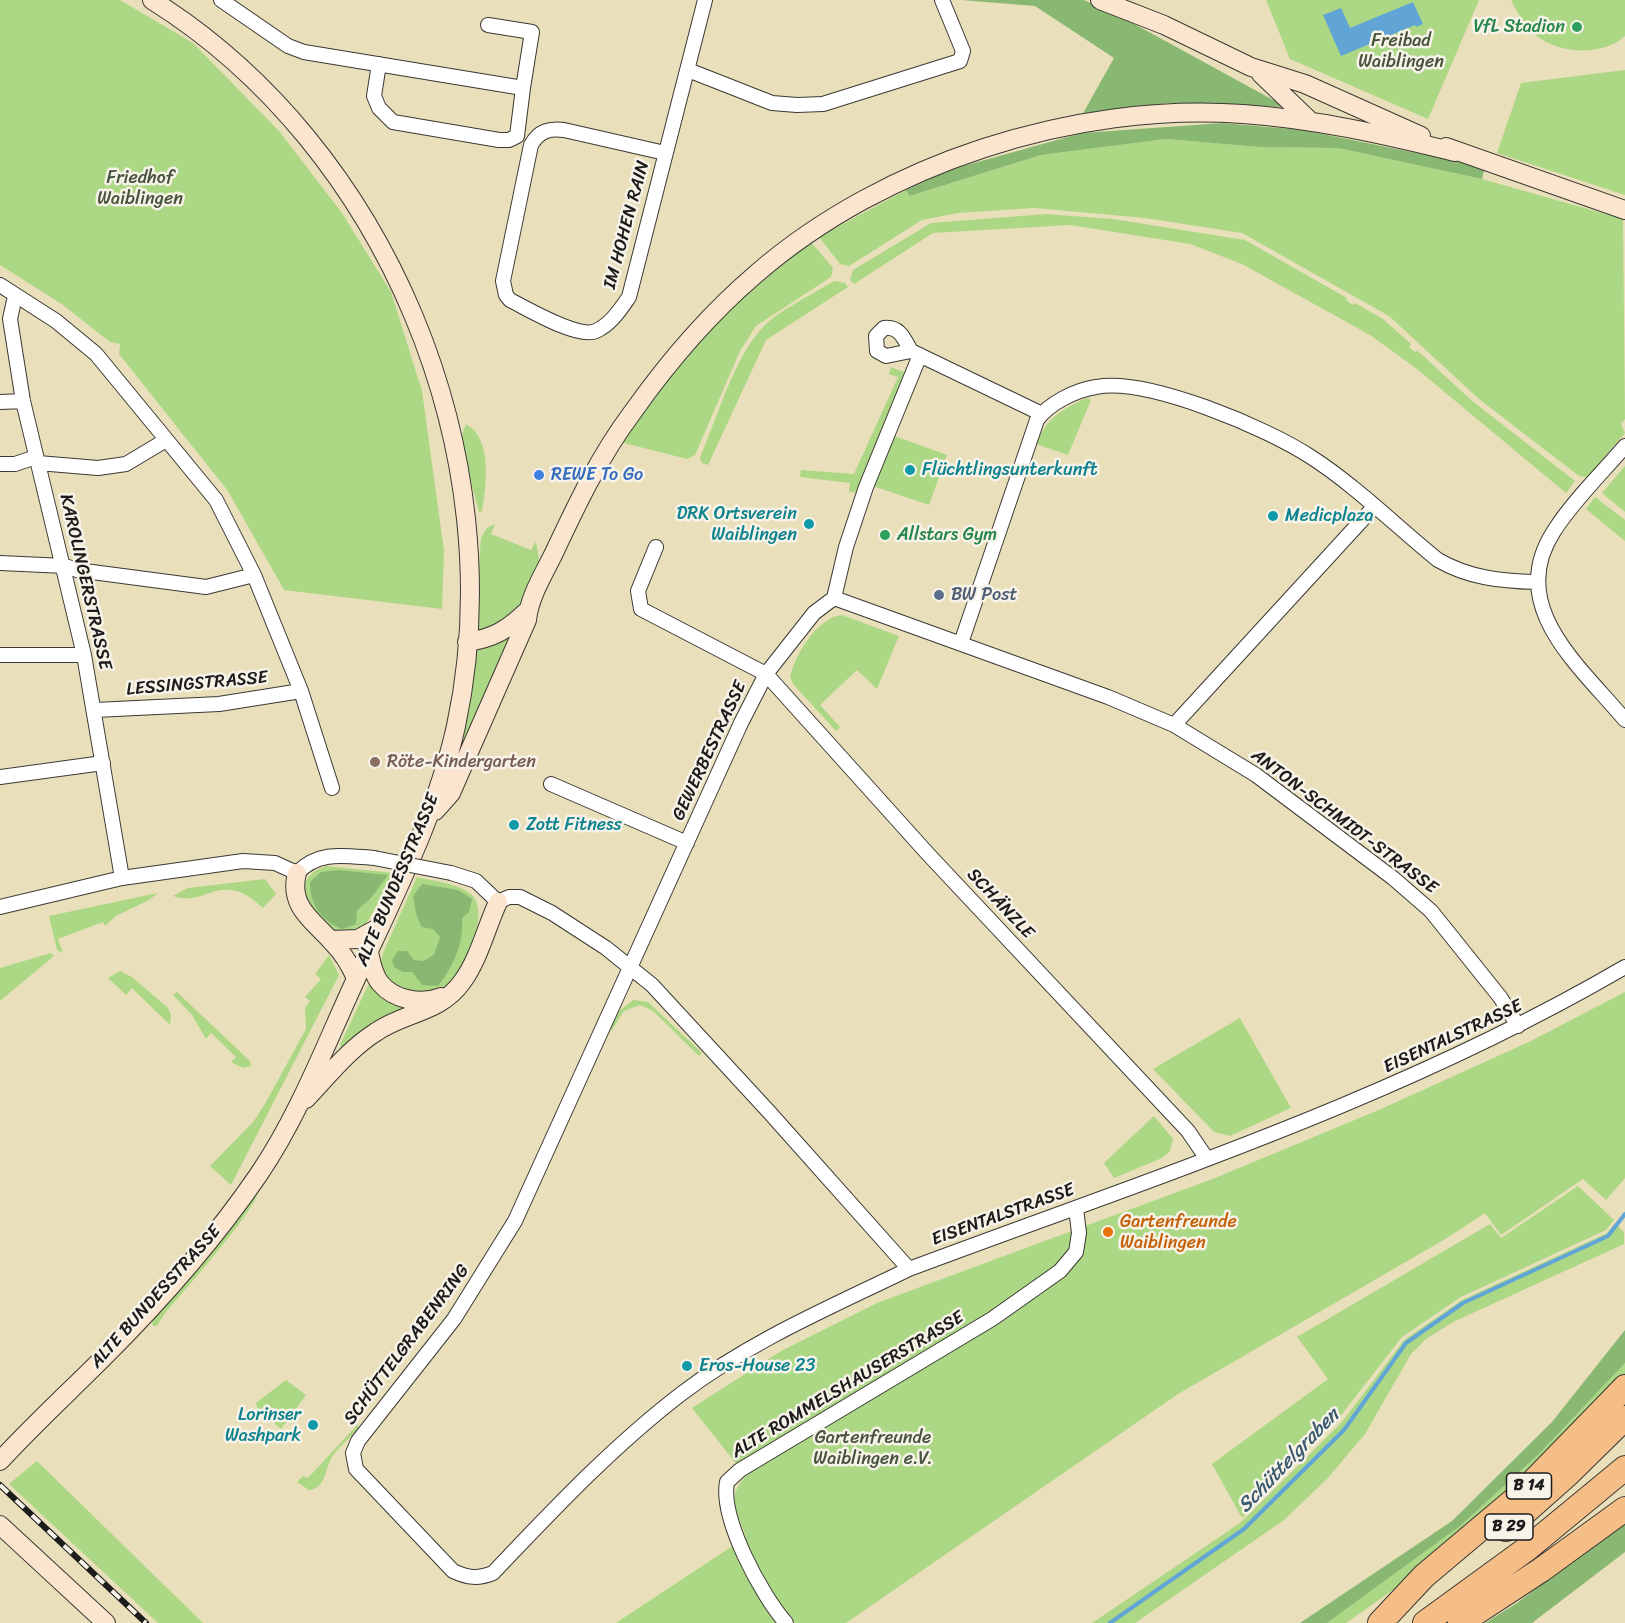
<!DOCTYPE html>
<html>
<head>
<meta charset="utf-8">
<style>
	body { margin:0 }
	canvas { display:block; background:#e9dfba }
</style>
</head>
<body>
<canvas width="1625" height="1623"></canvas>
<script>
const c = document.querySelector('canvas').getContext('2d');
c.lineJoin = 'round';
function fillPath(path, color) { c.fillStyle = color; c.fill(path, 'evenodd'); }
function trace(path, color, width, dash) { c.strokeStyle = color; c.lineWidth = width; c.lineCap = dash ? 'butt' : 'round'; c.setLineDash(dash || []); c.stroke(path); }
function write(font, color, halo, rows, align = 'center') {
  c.font = font + ' Sriracha,sans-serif'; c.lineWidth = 5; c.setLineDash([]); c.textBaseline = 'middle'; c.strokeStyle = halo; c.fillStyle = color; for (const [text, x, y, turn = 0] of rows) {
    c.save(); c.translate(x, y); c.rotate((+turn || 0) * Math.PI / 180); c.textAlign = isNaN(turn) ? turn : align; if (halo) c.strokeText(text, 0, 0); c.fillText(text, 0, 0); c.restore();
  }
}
const green = new Path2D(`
	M0 0H120L193 43 279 131 342 213 391 292 422 391 444 551 442 609 284 590 228 491 119 354 120 344 110 342 63 305 0 265Z
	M1266 0H1479L1428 119 1290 59Z
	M1511 0H1625V36C1603 56 1561 54 1538 37 1526 28 1518 14 1511 0Z
	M1625 70V195L1497 153 1521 83Z
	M1166 139 1259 147 1338 148 1482 179 1623 219 1625 419 1621 424 1625 433 1587 477 1579 476 1479 399 1389 316 1242 233 1145 218 1034 208 958 213 922 220 849 266 840 264 819 237 906 190 911 196 1041 155Z
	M1046 214 1113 219 1245 240 1347 298 1346 300 1353 305 1355 303 1383 319 1411 344 1409 347 1415 352 1418 351 1471 400 1575 481 1566 493 1417 369 1370 335 1242 264 1190 244 1070 225 933 233 854 284 850 280 853 270 931 223Z
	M811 242 833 268 831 277 756 326 740 351 695 455 687 459 624 443 623 436 672 370 737 302Z
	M834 281 845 283 848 287 766 340 708 465 702 463 700 458C717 418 734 357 764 326 780 310 813 294 834 281Z
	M891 367 906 373 857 493 849 492 850 483 800 477 801 470 854 474 898 377 889 374Z
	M1086 398 1091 400 1068 455 1036 444C1047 418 1061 410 1086 398Z
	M466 424C493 439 486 486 482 511L479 512 460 439Z
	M892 435 947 455 929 505 870 485Z
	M1625 466V512L1602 493Z
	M1595 497 1625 520V541L1586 509Z
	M495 524 491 534 531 550 536 541 540 565 518 609 501 628 474 633 481 538 487 528Z
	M842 615 899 636 877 689 857 670 820 705 840 727 836 731 793 684 790 677C795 654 818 617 842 615Z
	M511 634 461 753 475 652Z
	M326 866 394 873 367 923 358 932H334C315 913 284 881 326 866Z
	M417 877C433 881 462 884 473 896 489 915 466 971 450 986 436 999 409 995 393 986 388 983 384 973 380 967L383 953Z
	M265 879 276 894 263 908C221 868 206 908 173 896L188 888Z
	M158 893 149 900 116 916 105 926 103 922 58 939 63 953 57 950 49 916Z
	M51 953 54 956 0 1001V968Z
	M329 955 339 975 231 1185 210 1166 254 1121 266 1102 306 1029 305 1008 310 1001 305 997 321 979 315 974Z
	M120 971 132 977 168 1008 171 1015 170 1025 132 988 126 995 108 978Z
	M370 981 414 1006 343 1051 340 1045Z
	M177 992 250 1061 251 1066 243 1068 231 1062 236 1057 211 1033 206 1039 192 1015 173 995Z
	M1625 992V1178L1606 1200 1583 1179 1501 1235 1485 1213 1447 1238 1178 1394 846 1623H616L746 1537C737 1512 725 1498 746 1476L692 1408 781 1351 877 1303 1215 1178 1381 1109 1531 1041Z
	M633 1000 648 1002 702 1053 699 1056 653 1011 640 1005 624 1011 612 1030 609 1028 618 1012Z
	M1240 1018 1291 1108 1230 1136 1214 1132 1153 1069Z
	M1154 1116 1173 1139 1170 1151 1162 1158 1114 1178 1104 1163Z
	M1578 1186 1614 1220 1606 1230 1461 1297 1402 1337 1342 1414 1242 1518 1212 1464 1328 1379 1297 1337 1490 1224 1501 1238Z
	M258 1191C261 1204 179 1297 165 1313L157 1326H153L152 1321 206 1258Z
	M1615 1223 1624 1232V1244L1453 1322 1426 1339 1411 1354 1365 1434 1328 1478 1284 1520 1135 1623H1092L1240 1523 1342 1422 1404 1340 1462 1300 1607 1233Z
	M1625 1363V1374L1564 1441 1410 1578 1346 1623H1327L1460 1526 1540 1453Z
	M286 1380 306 1395 281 1429 257 1408 256 1403Z
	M358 1424V1429C350 1438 339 1446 332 1457 325 1469 326 1488 309 1490L297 1482 303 1476 308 1478Z
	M37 1461 203 1623H158L9 1484Z`);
const forest = new Path2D(`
	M961 0H1084L1127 20 1286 107 1167 103 1081 117 1114 58 1035 6Z
	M1223 123 1303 130 1485 167 1482 179 1338 148 1259 147 1166 139 1041 155 910 196 906 190 949 170 1082 133Z
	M338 870 388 875 370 899 357 910 356 924 343 929C321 921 310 905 310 882L321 872Z
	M422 884 458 890 472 899 469 912 462 918C464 943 453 967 438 986L422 985 412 972H403L394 967 392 960 398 951H407L414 960 423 961 434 955 440 937 433 929 422 927C416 917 415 908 413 896Z
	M1625 1330V1363L1540 1453 1460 1526 1327 1623H1300L1452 1521 1552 1422Z
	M1625 1522V1552L1532 1623H1485L1517 1603Z`);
const water = new Path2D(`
	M1413 2 1423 24 1416 27 1415 25 1341 56 1323 15 1341 8 1350 28Z`);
const stream = new Path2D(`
	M1110 1623 1244 1529 1344 1430 1406 1343 1463 1303 1608 1236 1625 1214`);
const street = new Path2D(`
	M221 0 288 46 304 52 523 88 532 32 488 25
	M379 64 374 96 379 108 393 122 499 140H509L517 136 523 88
	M688 70 772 103 797 105 823 104 960 61 963 51 942 0
	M665 153 564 130C549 128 539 131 531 145L503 281 506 295 510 300C528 309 578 339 596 331 611 324 620 310 629 297L705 0
	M0 285 56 321 96 354 216 500 254 575 301 691 332 788
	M15 296 10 319 23 401 84 655 122 878
	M911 351 886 356 877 351 876 336 884 328C900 326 904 339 911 351L1042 414
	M0 402 23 401
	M1625 446C1602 473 1573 501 1554 531 1505 606 1580 666 1625 720
	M38 463 98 468 126 464 166 440
	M0 464H15L36 457
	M656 547 638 591 641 609 766 674 928 854 1188 1131 1207 1159
	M0 563 65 566 77 570 206 587 254 575
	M834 598 1108 697 1174 725 1256 775 1393 878 1431 911 1500 997 1518 1026
	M961 643 1037 420C1049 403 1076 390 1096 387 1147 377 1267 428 1311 457 1356 486 1396 526 1438 560 1469 578 1501 581 1536 582
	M0 655H84
	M95 710 219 704 301 691
	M1174 725 1374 507
	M0 777 103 763
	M551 784 687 843
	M451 873 476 881 498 902 509 897H520L552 913 606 948 652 985 770 1113 909 1269C1152 1178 1399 1099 1625 967
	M0 907 122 878 243 861 275 863 297 873C319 850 345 856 374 858
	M909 1269C831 1307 750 1341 681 1394 612 1447 553 1510 493 1573 478 1579 468 1578 453 1571L356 1469 353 1453 358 1441 454 1319 515 1221 741 723 766 674 814 613 834 598 846 547 866 487 920 355
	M786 1623C762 1596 720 1519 727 1482L740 1470 992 1319 1060 1271 1076 1252 1079 1233 1076 1208`);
const secondary = new Path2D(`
	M1100 0 1164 25 1251 67 1305 84 1421 136
	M1261 74 1309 120
	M1446 147 1625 210
	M467 642C494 638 507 630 527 611
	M435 811 451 793 527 620C529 598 543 575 553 555 576 506 599 457 632 413 668 362 708 315 756 274 884 163 1075 102 1243 114 1316 119 1385 135 1455 152
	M297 873C288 907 314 921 333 943 343 953 350 965 356 978
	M331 940 358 939 380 927
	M369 952C371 962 373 974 380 983 394 1000 421 1005 441 997
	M306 1099C328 1076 349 1049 376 1032 405 1012 440 1013 462 982 479 959 486 928 498 902
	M0 1461C33 1425 69 1392 103 1358 160 1301 214 1240 259 1174 299 1115 325 1046 355 981 393 898 436 816 456 726 514 455 387 147 152 0
	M0 1525 106 1623`);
const highway = new Path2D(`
	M1506 1529 1568 1474 1625 1418
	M1380 1623 1424 1576 1519 1496 1625 1387
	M1425 1623 1528 1548 1625 1468
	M1460 1623 1541 1570 1625 1509`);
const rail = new Path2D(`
	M0 1485 146 1623`);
const streetBridge = new Path2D(`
	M374 858 451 873`);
const markers = [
	[1577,27,6,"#2e9e5b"],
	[910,470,6,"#0f9aa8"],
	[539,475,6,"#3f7fe0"],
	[1273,516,6,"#0f9aa8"],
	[809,524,6,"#0f9aa8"],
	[885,535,6,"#2e9e5b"],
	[939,595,6,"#5c6f8a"],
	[375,762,6,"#8d6e63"],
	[514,825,6,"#0f9aa8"],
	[1108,1232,6,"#e8710a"],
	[687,1366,6,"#0f9aa8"],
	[313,1425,6,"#0f9aa8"]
];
const shields = [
	[1529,1486,45],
	[1509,1527,48]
];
const shieldNames = [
	["B 14",1529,1486],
	["B 29",1509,1527]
];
const leisureNames = [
	["VfL Stadion",1565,27],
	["Allstars Gym",897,535,"left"]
];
const parkNames = [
	["Freibad",1401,41],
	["Waiblingen",1401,62],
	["Friedhof",140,178],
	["Waiblingen",140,199],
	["Gartenfreunde",873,1438],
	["Waiblingen e.V.",873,1459]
];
const streetNames = [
	["IM HOHEN RAIN",627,225,-75],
	["KAROLINGERSTRASSE",85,582,77],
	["LESSINGSTRASSE",197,684,-5],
	["GEWERBESTRASSE",710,751,-65],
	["ANTON-SCHMIDT-STRASSE",1344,822,37],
	["ALTE BUNDESSTRASSE",398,880,-67],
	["SCHÄNZLE",1000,904,47],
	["EISENTALSTRASSE",1453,1037,-25],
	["EISENTALSTRASSE",1003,1215,-20],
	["ALTE BUNDESSTRASSE",156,1297,-48],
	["SCHÜTTELGRABENRING",407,1345,-53],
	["ALTE ROMMELSHAUSERSTRASSE",848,1385,-31]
];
const cultureNames = [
	["Flüchtlingsunterkunft",922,470],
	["DRK Ortsverein",797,514,"right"],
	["Waiblingen",797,535,"right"],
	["Medicplaza",1285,516],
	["Zott Fitness",526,825],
	["Eros-House 23",699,1366],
	["Lorinser",301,1415,"right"],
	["Washpark",301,1436,"right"]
];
const shopNames = [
	["REWE To Go",551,475]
];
const serviceNames = [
	["BW Post",951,595]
];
const educationNames = [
	["Röte-Kindergarten",387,762]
];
const foodNames = [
	["Gartenfreunde",1120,1222],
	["Waiblingen",1120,1243]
];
const waterNames = [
	["Schüttelgraben",1289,1461,-46]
];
fillPath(green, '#acd885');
fillPath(forest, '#89b872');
fillPath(water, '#60a5d5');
trace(stream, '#60a5d5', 4);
trace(street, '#3b3934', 16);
trace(secondary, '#3b3934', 20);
trace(highway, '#3b3934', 26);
trace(street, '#fff', 14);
trace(secondary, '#fbe5cf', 18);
trace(highway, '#f6be87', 24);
trace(rail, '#1c1c1c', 6);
trace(rail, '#f7f3e8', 4, [11]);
trace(streetBridge, '#3b3934', 16, []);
trace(streetBridge, '#fff', 14);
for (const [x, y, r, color] of markers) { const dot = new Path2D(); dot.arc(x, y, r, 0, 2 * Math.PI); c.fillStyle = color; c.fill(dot); trace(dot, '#f7f3e8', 2); }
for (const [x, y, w] of shields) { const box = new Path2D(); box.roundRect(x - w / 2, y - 13, w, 26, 4.5); c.fillStyle = '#f7f3e8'; c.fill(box); trace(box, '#1c1c1c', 1.5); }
write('bold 16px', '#1c1c1c', null, shieldNames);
write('18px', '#27864d', '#f7f3e8', leisureNames, 'right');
write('18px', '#47543c', '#f7f3e8', parkNames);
write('18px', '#1c1c1c', '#f7f3e8', streetNames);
write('18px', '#0d838f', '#f7f3e8', cultureNames, 'left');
write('18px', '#366cbe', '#f7f3e8', shopNames, 'left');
write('18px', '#4e5e75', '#f7f3e8', serviceNames, 'left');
write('18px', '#785e54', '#f7f3e8', educationNames, 'left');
write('18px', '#c56008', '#f7f3e8', foodNames, 'left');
write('italic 20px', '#3b5a6f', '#f7f3e8', waterNames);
</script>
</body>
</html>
